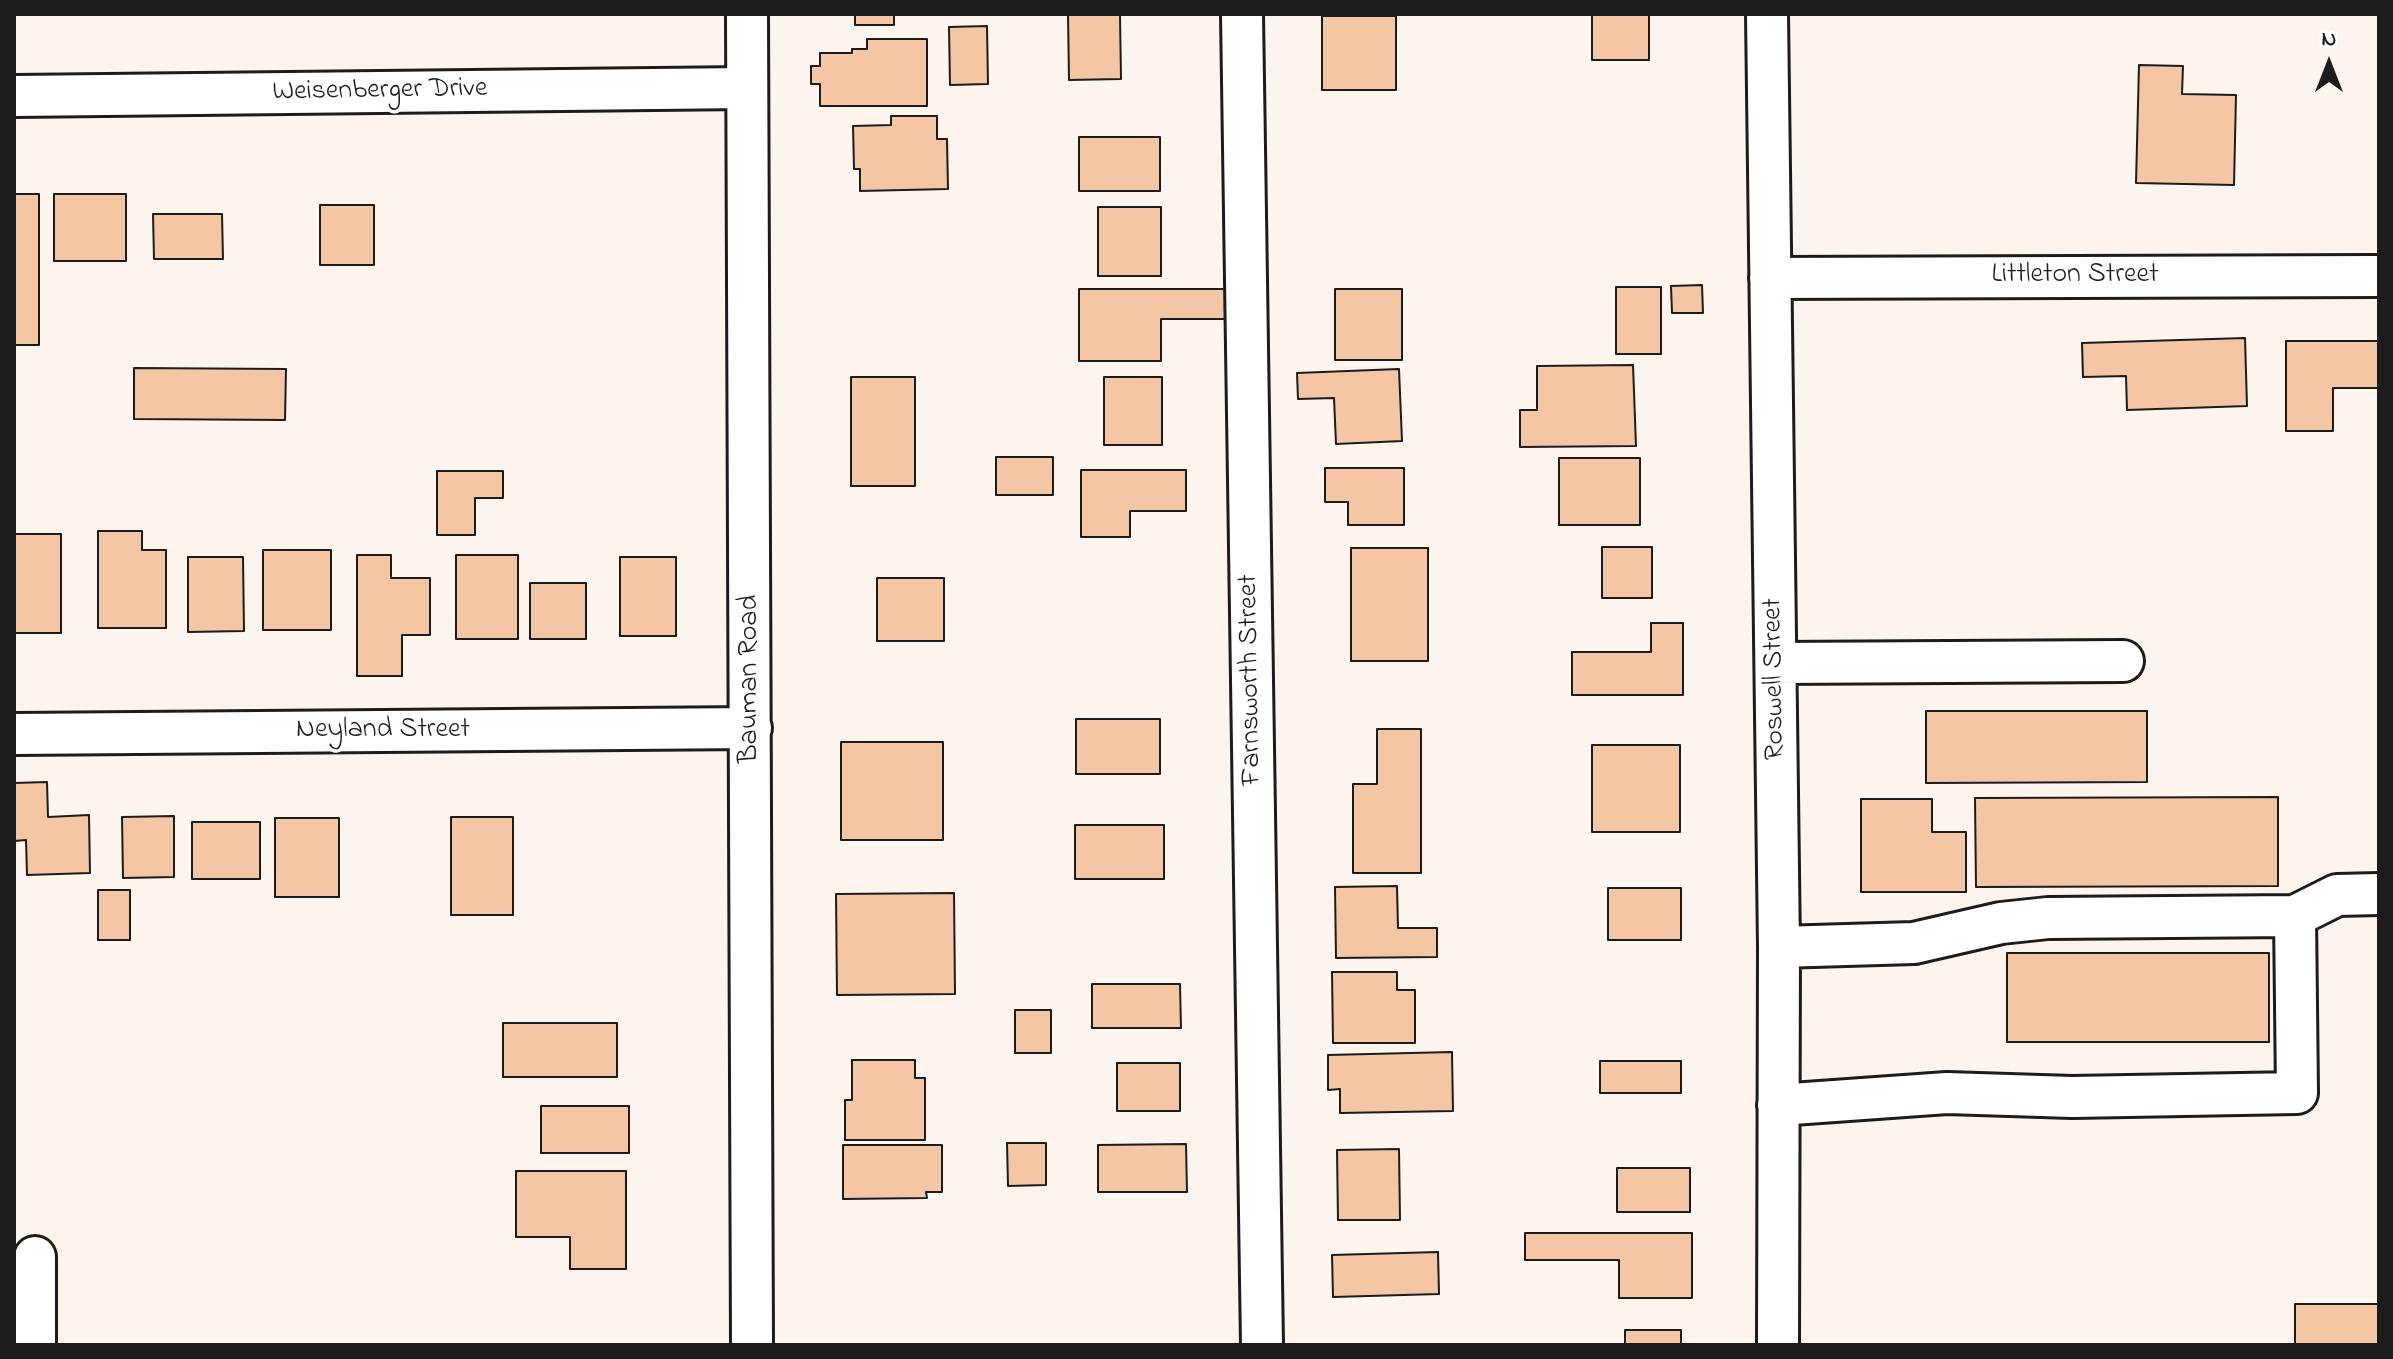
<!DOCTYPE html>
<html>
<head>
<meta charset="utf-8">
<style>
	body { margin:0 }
	#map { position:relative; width:2393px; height:1359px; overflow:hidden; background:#fdf4ed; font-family:"Indie Flower",sans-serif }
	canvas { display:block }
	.frame { position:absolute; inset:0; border:16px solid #1c1c1c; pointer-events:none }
	.north { position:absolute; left:2289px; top:24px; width:80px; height:80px; -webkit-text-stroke:6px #fff; paint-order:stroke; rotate:0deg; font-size:22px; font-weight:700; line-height:32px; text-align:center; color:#1c1c1c }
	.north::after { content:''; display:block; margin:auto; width:28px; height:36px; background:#1c1c1c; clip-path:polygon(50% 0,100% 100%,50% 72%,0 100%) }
</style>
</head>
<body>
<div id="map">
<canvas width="2393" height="1359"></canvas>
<div class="frame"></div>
<div class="north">N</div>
</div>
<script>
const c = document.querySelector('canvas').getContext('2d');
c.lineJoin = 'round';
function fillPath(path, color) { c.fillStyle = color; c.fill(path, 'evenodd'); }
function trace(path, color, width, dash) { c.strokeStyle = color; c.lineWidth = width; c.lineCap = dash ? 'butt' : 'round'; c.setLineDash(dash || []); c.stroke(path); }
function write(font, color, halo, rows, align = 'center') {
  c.font = font + ' "Indie Flower",sans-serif'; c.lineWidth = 7; c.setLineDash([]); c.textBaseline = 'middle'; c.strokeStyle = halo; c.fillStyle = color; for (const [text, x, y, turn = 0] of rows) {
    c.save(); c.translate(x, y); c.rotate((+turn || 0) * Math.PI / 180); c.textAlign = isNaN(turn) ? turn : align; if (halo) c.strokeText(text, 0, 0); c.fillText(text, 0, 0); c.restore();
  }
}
const building = new Path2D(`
	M855 14H894V25H855Z
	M1068 14H1120L1121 79 1069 80Z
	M1592 14H1649V60H1592Z
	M1322 16H1396V90H1322Z
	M987 26 988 84 950 85 949 27Z
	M867 39H927V106H820V84H811V66H820V53H852V49H867Z
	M2139 65 2183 66 2182 94 2236 95 2234 185 2136 183Z
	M891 116H937V139H947L948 189 860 191V169H854L853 126 891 125Z
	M1079 137H1160V191H1079Z
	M14 194H39V345H14Z
	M54 194H126V261H54Z
	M320 205H374V265H320Z
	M1098 207H1161V276H1098Z
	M153 214H222L223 259H154Z
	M1702 285 1703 313H1672L1671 286Z
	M1616 287H1661V354H1616Z
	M1079 289H1234V319H1161V361H1079Z
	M1335 289H1402V360H1335Z
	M2245 338 2247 406 2127 410 2126 376 2083 377 2082 343Z
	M2286 341H2379V388H2333V431H2286Z
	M1633 365 1636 446 1520 447V410H1537V366Z
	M134 368 286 369 285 420 134 419Z
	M1399 369 1402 441 1336 444 1334 398 1298 399 1297 373Z
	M851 377H915V486H851Z
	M1104 377H1162V445H1104Z
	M996 457H1053V495H996Z
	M1559 458H1640V525H1559Z
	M1325 468H1404V525H1348V502H1325Z
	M1081 470H1186V511H1130V537H1081Z
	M437 471H503V498H475V535H437Z
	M98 531H142V550H166V628H98Z
	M14 534H61V633H14Z
	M1602 547H1652V598H1602Z
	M1351 548H1428V661H1351Z
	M263 550H331V630H263Z
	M357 555H391V578H430V635H402V676H357Z
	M456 555H518V639H456Z
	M188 557H243L244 631 188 632Z
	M620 557H676V636H620Z
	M877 578H944V641H877Z
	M530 583H586V639H530Z
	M1651 623H1683V695H1572V652H1651Z
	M1926 711H2147V782L1926 783Z
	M1076 719H1160V774H1076Z
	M1377 729H1421V873H1353V784H1377Z
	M841 742H943V840H841Z
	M1592 745H1680V832H1592Z
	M47 782 48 817 89 815 90 873 27 875 26 840 14 841V783Z
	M2278 797V886L1976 887 1975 798Z
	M1861 799H1932V832H1966V892H1861Z
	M174 816V877L123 878 122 817Z
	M451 817H513V915H451Z
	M275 818H339V897H275Z
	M192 822H260V879H192Z
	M1075 825H1164V879H1075Z
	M1397 886 1398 928H1437V957L1336 958 1335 887Z
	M1608 888H1681V940H1608Z
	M98 890H130V940H98Z
	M954 893 955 994 837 995 836 894Z
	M2007 953H2269V1042H2007Z
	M1332 972H1397V990H1415V1043H1333Z
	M1092 984H1180L1181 1028H1092Z
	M1015 1010H1051V1053H1015Z
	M503 1023H617V1077H503Z
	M1452 1052 1453 1111 1340 1113V1089L1328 1090V1055Z
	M852 1060H915V1078H925V1140H845V1100H852Z
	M1600 1061H1681V1093H1600Z
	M1117 1063H1180V1111H1117Z
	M541 1106H629V1153H541Z
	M1007 1143H1046V1185L1008 1186Z
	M1186 1144 1187 1192H1098V1145Z
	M843 1145H942V1192H926L927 1198 843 1199Z
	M1399 1149 1400 1220H1338L1337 1150Z
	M1617 1168H1690V1212H1617Z
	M516 1171H626V1269H570V1237H516Z
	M1525 1233H1692V1298H1619V1260H1525Z
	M1438 1252 1439 1294 1333 1297 1332 1255Z
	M2295 1304H2379V1345H2295Z
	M1625 1330H1681V1345H1625Z`);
const minor = new Path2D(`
	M747 14 752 1345
	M1242 14 1262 1345
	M1767 14 1779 947 1778 1345
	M14 96 746 88
	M1770 278 2379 276
	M1776 663 2123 661
	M14 734 751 728
	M2295 916 2337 895 2379 894
	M1778 1105 1947 1093 2072 1097 2297 1093 2295 916 2048 918 2001 923 1914 943 1779 947
	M35 1345V1257`);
const streetNames = [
	["Weisenberger Drive",380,92,-1],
	["Littleton Street",2075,276],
	["Bauman Road",751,679,-90],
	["Roswell Street",1776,679,-91],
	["Farnsworth Street",1252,680,-91],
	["Neyland Street",383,731]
];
fillPath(building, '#f4c6a3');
trace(building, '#1c1c1c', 2);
trace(minor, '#1c1c1c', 46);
trace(minor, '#fff', 40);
write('28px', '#1c1c1c', '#fff', streetNames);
</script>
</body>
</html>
